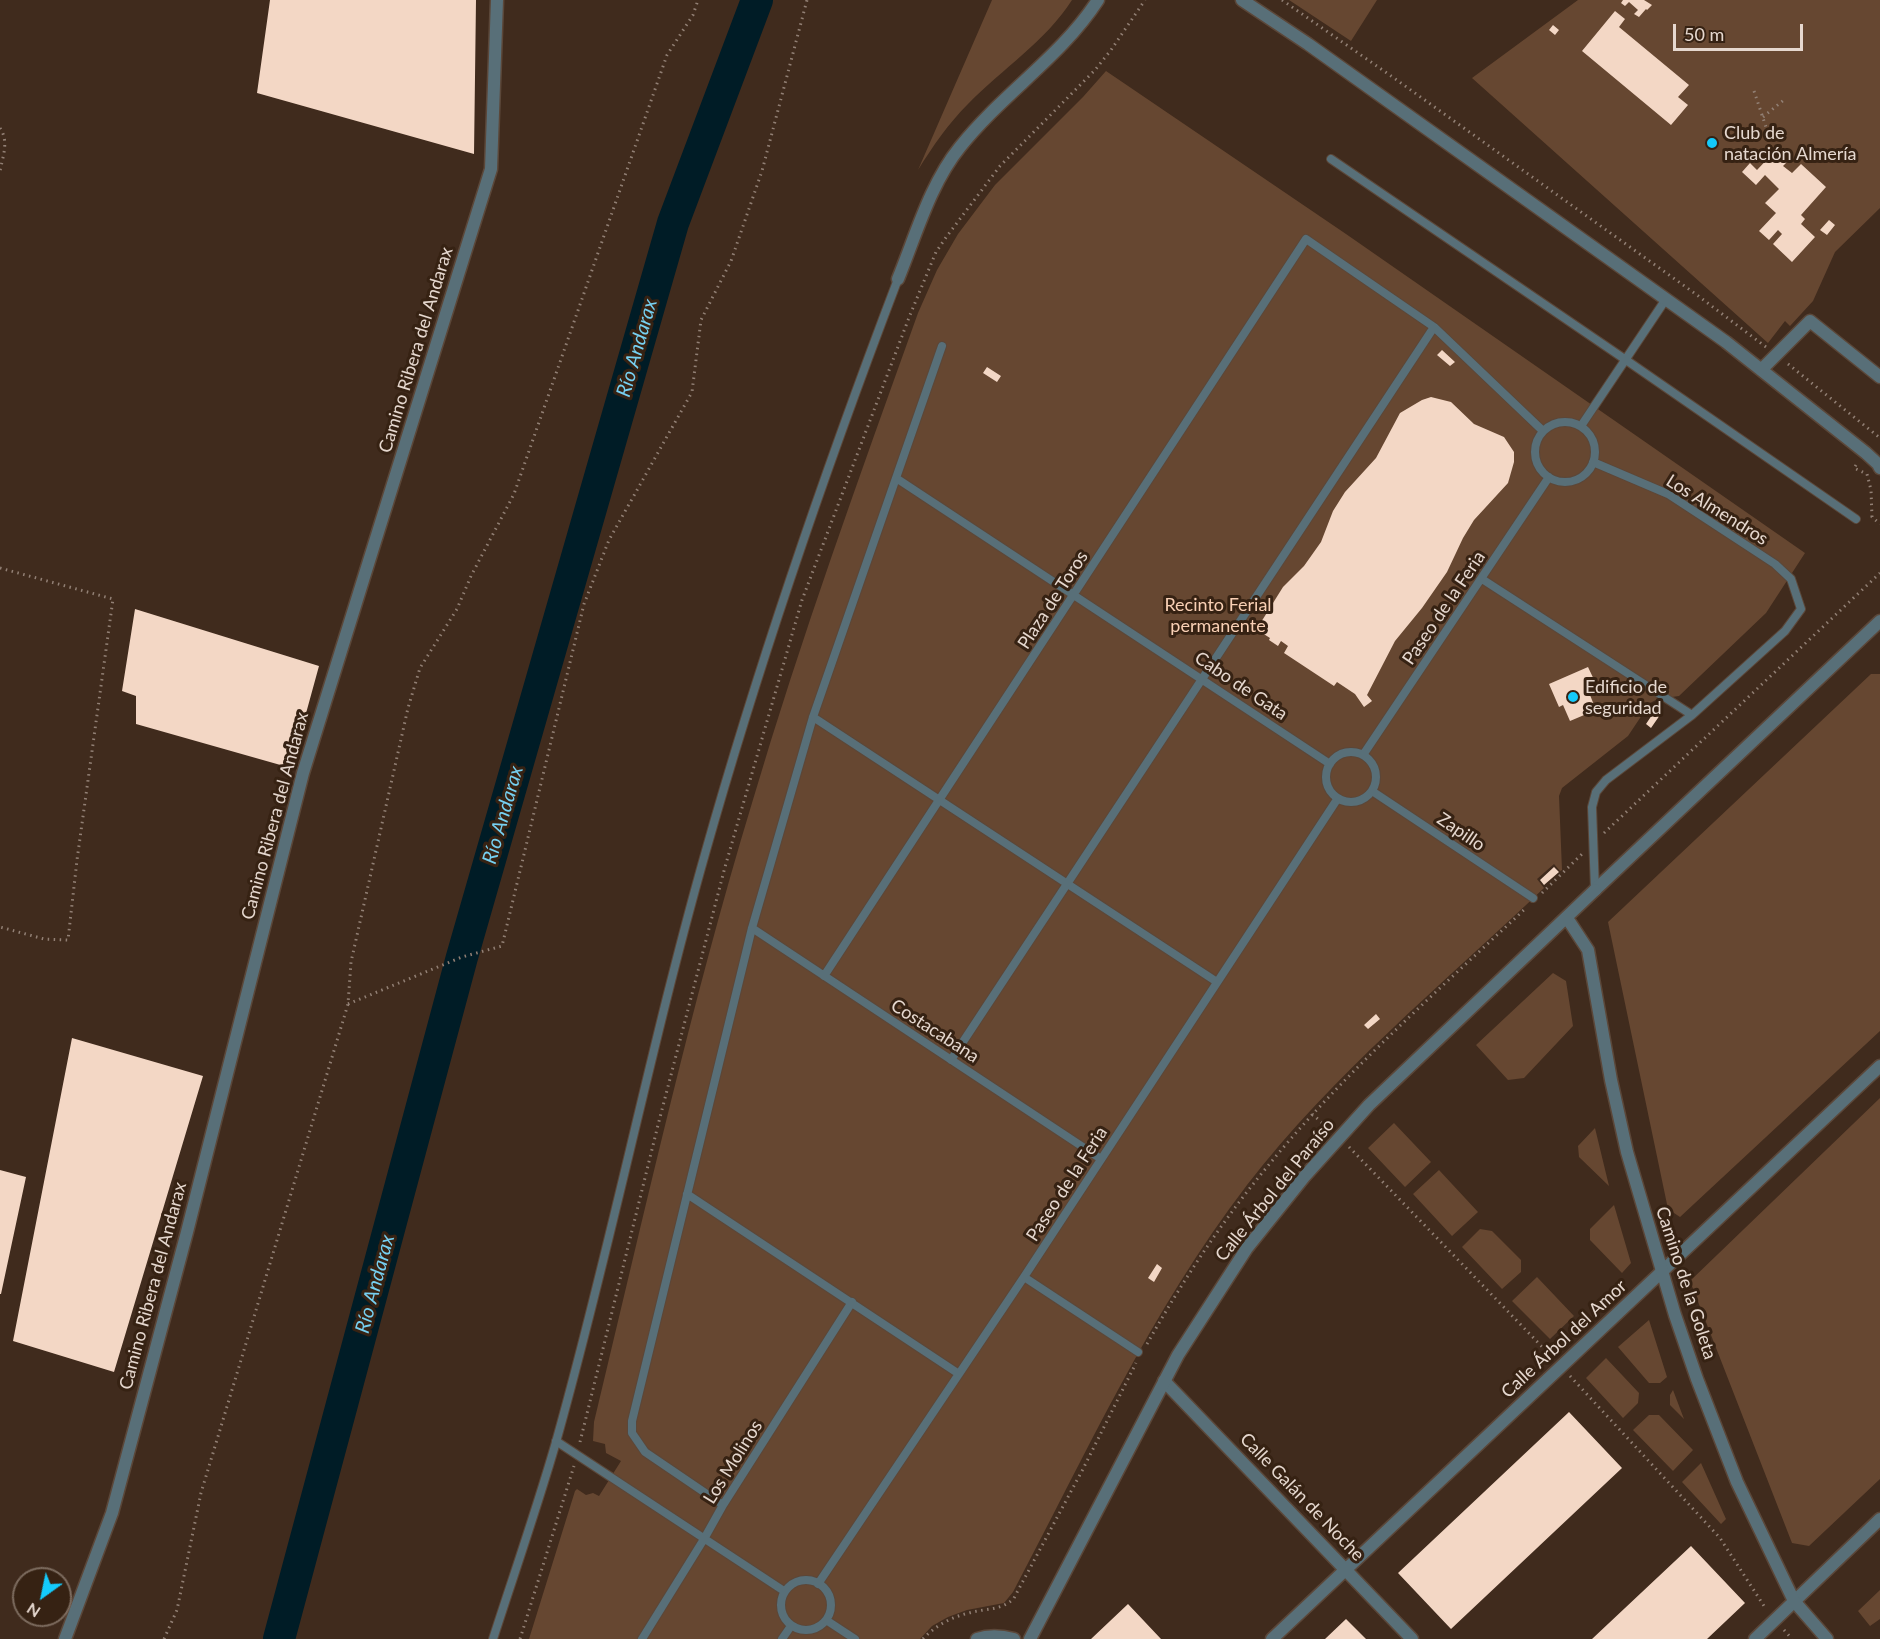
<!DOCTYPE html>
<html>
<head>
<meta charset="utf-8">
<style>
	body { margin:0 }
	#map { position:relative; width:1880px; height:1639px; overflow:hidden; background:#402b1d; font-family:Lato,sans-serif }
	canvas { display:block }
	.north { position:absolute; left:12px; top:1567px; width:60px; height:60px; box-sizing:border-box; background:#362213; border:2px solid #7c6b5e; border-radius:50%; rotate:213deg; font-size:16px; font-weight:700; line-height:24px; text-align:center; color:#e6d8cf }
	.north::after { content:''; display:block; margin:auto; width:21px; height:27px; background:#14cafb; clip-path:polygon(50% 0,100% 100%,50% 72%,0 100%) }
	.scale { position:absolute; left:1673px; top:24px; width:130px; height:27px; box-sizing:border-box; border:3px solid #e6d8cf; border-top:0; padding-left:8px; font-size:18px; line-height:21px; white-space:nowrap; color:#e6d8cf; -webkit-text-stroke:4px #362213; paint-order:stroke }
</style>
</head>
<body>
<div id="map">
<canvas width="1880" height="1639"></canvas>
<div class="north">N</div>
<div class="scale">50 m</div>
</div>
<script>
const c = document.querySelector('canvas').getContext('2d');
c.lineJoin = 'round';
function fillPath(path, color) { c.fillStyle = color; c.fill(path, 'evenodd'); }
function trace(path, color, width, dash) { c.strokeStyle = color; c.lineWidth = width; c.lineCap = dash ? 'butt' : 'round'; c.setLineDash(dash || []); c.stroke(path); }
function write(font, color, halo, rows, align = 'center') {
  c.font = font + ' Lato,sans-serif'; c.lineWidth = 6; c.setLineDash([]); c.textBaseline = 'middle'; c.strokeStyle = halo; c.fillStyle = color; for (const [text, x, y, turn = 0] of rows) {
    c.save(); c.translate(x, y); c.rotate((+turn || 0) * Math.PI / 180); c.textAlign = isNaN(turn) ? turn : align; if (halo) c.strokeText(text, 0, 0); c.fillText(text, 0, 0); c.restore();
  }
}
const green = new Path2D(`
	M992 0H1072C1046 41 1002 69 968 104 948 124 933 146 918 170Z
	M1289 0H1377L1351 41Z
	M1578 0H1880V208L1835 252 1813 301 1790 326 1785 321 1768 343 1472 78Z
	M1106 71 1346 234 1805 553 1766 613 1679 696 1658 699 1650 703 1628 736 1562 788 1559 796 1562 870 1560 871 1554 864 1537 879 1544 888C1443 984 1333 1074 1247 1185 1151 1310 1086 1454 1013 1592L1004 1603 967 1610 948 1617 932 1626 920 1639H529L575 1491 577 1489 586 1495 593 1493 599 1496 621 1461 606 1453 605 1444 593 1441 594 1422C644 1215 690 1007 752 803 801 637 860 475 918 313L937 270 958 234 995 185 1083 97Z
	M1871 674H1880V1031L1680 1217 1668 1209 1608 922Z
	M1553 973 1566 981 1573 1026 1524 1078 1508 1080 1476 1045Z
	M1880 1098V1479L1809 1546 1792 1543 1690 1281Z
	M1394 1123 1431 1162 1405 1187 1368 1148Z
	M1595 1128 1609 1186 1579 1157 1578 1146Z
	M1439 1170 1478 1212 1452 1236 1413 1194Z
	M1614 1205 1631 1263 1622 1273 1590 1240V1229Z
	M1480 1229 1492 1231 1521 1260V1272L1502 1289 1462 1247Z
	M1537 1277 1574 1316 1550 1339 1512 1301Z
	M1649 1320 1667 1377 1660 1383H1649L1618 1347Z
	M1606 1358 1639 1393 1638 1403 1623 1418 1586 1378Z
	M1673 1390 1684 1419 1670 1405V1395Z
	M1649 1415H1659L1693 1450 1673 1471 1633 1430Z
	M1701 1463 1726 1519 1721 1524 1682 1482Z
	M1880 1590V1619L1870 1626 1858 1611Z`);
const river = new Path2D(`
	M279 1639 462 957 673 223 757 0`);
const building = new Path2D(`
	M270 0H476L474 154 257 93Z
	M1623 0H1644L1652 5 1647 10 1646 9 1639 17 1634 14 1638 10 1629 2 1625 6 1621 3Z
	M1615 11 1625 19 1619 27 1689 85 1678 97 1688 105 1671 125 1582 51Z
	M1553 25 1559 30 1555 35 1549 30Z
	M1775 151 1787 162 1783 166 1792 173 1801 164 1826 187 1801 215 1805 219 1801 224 1815 237 1792 262 1773 244 1782 234 1778 230 1769 240 1759 231 1776 213 1765 203 1779 189 1765 175 1756 185 1742 172 1750 163 1757 170Z
	M1829 220 1835 225 1827 235 1820 230Z
	M1442 350 1455 362 1450 366 1437 355Z
	M987 367 1001 376 997 382 983 373Z
	M1431 397 1451 402 1474 424 1504 437 1514 452V462L1508 483 1474 520 1463 538 1447 572 1422 608 1395 641 1367 695 1372 701 1364 707 1355 694 1337 682 1334 686 1284 653 1288 646 1281 641 1278 646 1269 640 1270 638 1259 631 1261 628 1258 627 1283 587 1304 566 1321 542 1333 511 1345 492 1376 458 1400 413 1422 400Z
	M135 609 319 666 291 768 136 724V696L122 691Z
	M1588 667 1597 686 1588 690 1596 710 1570 721 1563 705 1559 707 1549 684Z
	M1654 712 1660 715 1651 728 1646 724Z
	M1554 867 1559 872 1544 885 1540 880Z
	M1376 1014 1380 1019 1368 1029 1364 1025Z
	M72 1038 203 1076 114 1372 13 1341Z
	M0 1170 26 1177 1 1294H0Z
	M1157 1264 1162 1268 1154 1282 1148 1278Z
	M1569 1412 1622 1468 1451 1629 1398 1573Z
	M1691 1546 1745 1603 1707 1639H1592Z
	M1128 1604 1161 1639H1091Z
	M1346 1619 1366 1639H1325Z`);
const path = new Path2D(`
	M1282 0 1394 78 1697 295 1766 347
	M1754 91 1771 142
	M1763 117 1785 99
	M0 128C9 141 3 156 0 171
	M1788 364 1880 438
	M1856 465 1854 468 1867 474 1871 490 1872 517 1880 524
	M0 568 113 599 77 860 68 940 44 939 0 927
	M1604 833 1880 573
	M1542 893 1582 854
	M348 1004 462 957 502 946 584 604 609 540 692 392 701 320 731 261 762 171 807 0
	M1312 1114 1329 1129
	M1349 1147 1551 1356
	M1147 1344C1183 1280 1224 1218 1272 1161 1347 1070 1440 989 1526 908
	M1570 1376 1720 1538 1766 1609
	M580 1442 658 1125 725 867 802 600 910 315 936 252 947 236 1000 166 1095 70 1111 50 1145 0
	M1784 1630 1792 1639
	M164 1639 177 1610 201 1493 348 1004 351 962 408 708 420 668 457 609 471 576 514 494 667 55 693 15 698 0
	M520 1639 574 1466
	M923 1639C935 1626 951 1617 969 1613 985 1608 1002 1611 1014 1598L1083 1469 1136 1363`);
const service = new Path2D(`
	M1331 159 1626 360 1856 519
	M942 346 896 478 1330 764
	M1535 452a30 30 0 1 1 60 0a30 30 0 1 1-60 0Z
	M1581 426 1666 299
	M1593 462 1668 494 1775 564 1791 579 1801 609 1785 631 1692 715 1606 780 1596 792 1592 807 1595 890
	M1482 579 1692 715
	M813 717 1217 982
	M1326 777a25 25 0 1 1 50 0a25 25 0 1 1-50 0Z
	M1363 755 1549 477
	M1372 791 1533 898
	M752 928 1101 1159
	M824 976 1306 239 1434 327 1543 431
	M951 1060 1434 327
	M687 1194 959 1374
	M1024 1277 1138 1352
	M556 1441 784 1591
	M723 1505 645 1452 632 1433V1421L752 928 813 717 896 478
	M781 1605a25 25 0 1 1 50 0a25 25 0 1 1-50 0Z
	M818 1584 1024 1277 1338 798
	M826 1620 855 1639
	M493 1639C514 1574 537 1508 556 1442 611 1247 650 1048 705 854 760 659 826 468 898 279
	M642 1639 704 1539 723 1505 852 1302
	M782 1639 791 1626`);
const minor = new Path2D(`
	M1242 0 1308 44 1726 342 1866 453 1878 464 1880 468
	M898 279C916 235 930 184 960 147 1002 94 1061 57 1098 0
	M1761 370 1810 321 1880 377
	M1595 890 1880 621
	M1164 1381 1412 1639
	M65 1639 112 1513 187 1232 303 773 491 169 497 0
	M1272 1639 1880 1066
	M1755 1639 1880 1519`);
const tertiary = new Path2D(`
	M1567 918 1588 950 1611 1080 1627 1152 1675 1315 1697 1379 1737 1482 1794 1601 1827 1639
	M977 1639C989 1635 1002 1636 1014 1639
	M1030 1639 1178 1355 1247 1248 1304 1177 1369 1105 1595 890`);
const markers = [
	[1712,143,6,"#14cafb"],
	[1573,697,6,"#14cafb"]
];
const poiNames = [
	["Club de",1724,133],
	["natación Almería",1724,154],
	["Edificio de",1585,687],
	["seguridad",1585,708]
];
const streetNames = [
	["Camino Ribera del Andarax",416,350,-73],
	["Los Almendros",1717,510,32],
	["Plaza de Toros",1053,600,-57],
	["Paseo de la Feria",1444,608,-56],
	["Cabo de Gata",1241,686,34],
	["Camino Ribera del Andarax",275,816,-75],
	["Zapillo",1461,832,34],
	["Costacabana",935,1031,33],
	["Paseo de la Feria",1067,1184,-57],
	["Calle Árbol del Paraíso",1275,1190,-51],
	["Camino de la Goleta",1686,1283,72],
	["Camino Ribera del Andarax",153,1286,-75],
	["Calle Árbol del Amor",1564,1339,-43],
	["Los Molinos",733,1462,-58],
	["Calle Galán de Noche",1302,1497,46]
];
const parkNames = [
	["Recinto Ferial",1218,605],
	["permanente",1218,626]
];
const waterNames = [
	["Río Andarax",637,348,-74],
	["Río Andarax",503,815,-74],
	["Río Andarax",375,1284,-75]
];
fillPath(green, '#664731');
trace(river, '#001c26', 32);
fillPath(building, '#f3d7c5');
trace(service, '#5b4739', 10);
trace(minor, '#5b4739', 15);
trace(tertiary, '#5b4739', 15);
trace(path, '#928075', 3, [1.5, 4.5]);
trace(service, '#586f78', 8);
trace(minor, '#586f78', 12);
trace(tertiary, '#586f78', 12);
for (const [x, y, r, color] of markers) { const dot = new Path2D(); dot.arc(x, y, r, 0, 2 * Math.PI); c.fillStyle = color; c.fill(dot); trace(dot, '#362213', 2); }
write('18px', '#e6d8cf', '#362213', poiNames, 'left');
write('18px', '#e6d8cf', '#362213', streetNames);
write('18px', '#f9d0b5', '#362213', parkNames);
write('italic 20px', '#76d0f1', '#362213', waterNames);
</script>
</body>
</html>
